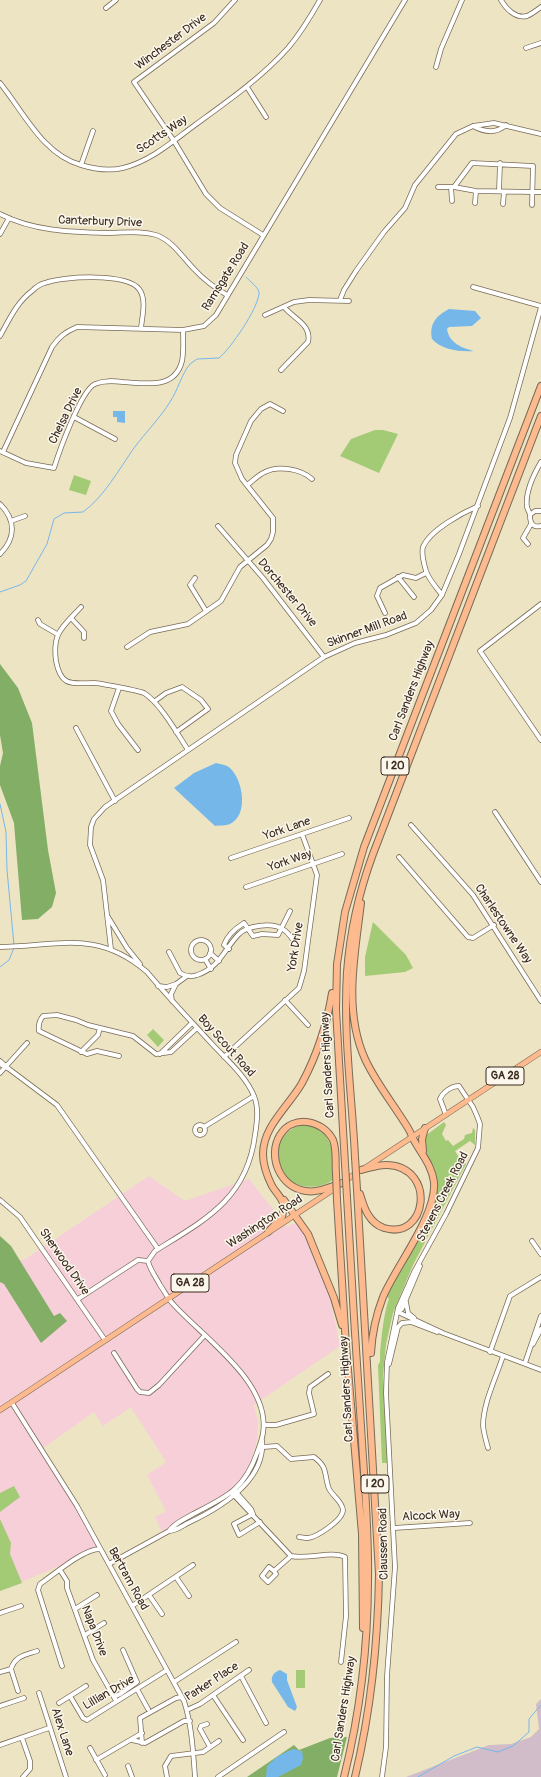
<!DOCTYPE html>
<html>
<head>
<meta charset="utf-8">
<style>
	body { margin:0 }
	canvas { display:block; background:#ede4c4 }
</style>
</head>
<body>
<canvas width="541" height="1777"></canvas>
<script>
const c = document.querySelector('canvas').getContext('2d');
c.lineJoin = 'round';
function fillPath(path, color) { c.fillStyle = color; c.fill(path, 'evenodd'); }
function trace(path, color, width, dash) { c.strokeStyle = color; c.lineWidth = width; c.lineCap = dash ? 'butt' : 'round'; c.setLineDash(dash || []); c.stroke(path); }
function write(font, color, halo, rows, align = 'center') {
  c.font = font + ' Pangolin,sans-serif'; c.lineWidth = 3; c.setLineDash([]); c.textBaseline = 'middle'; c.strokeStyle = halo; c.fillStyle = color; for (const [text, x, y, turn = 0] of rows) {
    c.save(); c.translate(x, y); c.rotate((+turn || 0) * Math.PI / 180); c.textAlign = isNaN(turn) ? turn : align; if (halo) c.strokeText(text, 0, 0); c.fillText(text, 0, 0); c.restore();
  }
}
const built = new Path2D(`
	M149 1176 185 1201 249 1179 287 1227 292 1224H299L328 1289 340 1346 254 1405 258 1423 257 1439 250 1467 236 1488 162 1532 155 1517 166 1511 147 1475 166 1462 131 1407 103 1426 94 1412 43 1448 100 1549 0 1591V1259L24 1260Z`);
const industrial = new Path2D(`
	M541 1699V1777H406L489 1745 511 1744 531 1737 539 1729 536 1704Z`);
const green = new Path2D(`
	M375 430H383L398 434 379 473 340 456 351 439Z
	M74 475 91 481 86 495 69 490Z
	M373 922 406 955 413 968 405 972 365 976V957Z
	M153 1029 164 1040 158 1047 147 1035Z
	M444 1122 446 1125 442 1134 446 1141 448 1140 453 1146 464 1139 465 1135 472 1133 473 1128 475 1130V1145L470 1141 455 1151 463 1164 465 1162 466 1164 413 1265 393 1313 386 1344 383 1376 389 1463H382L378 1365C381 1362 380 1358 380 1353 382 1334 383 1317 389 1298L386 1297 429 1215 436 1180 435 1171 424 1147 425 1136Z
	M309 1124C335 1133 333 1157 333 1180 320 1190 295 1189 285 1176 282 1172 280 1166 279 1161 275 1139 288 1126 309 1124Z
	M14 1486 20 1497 0 1512V1493Z
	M0 1519 11 1543 10 1554 22 1583 0 1591Z
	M296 1670H305V1688H296Z`);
const forest = new Path2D(`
	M0 664 18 688 32 723 48 850 56 893 52 907 38 919 22 920 14 823 0 785V766L3 753 0 735Z
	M0 1236 11 1246 54 1316 60 1313 67 1321 41 1343 4 1284 0 1282Z
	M347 1737 337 1777H247L294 1745 299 1750 330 1738Z`);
const water = new Path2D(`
	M449 309 475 311 481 318 472 326 449 327 447 329C449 343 462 348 474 351 460 352 442 350 432 339 429 324 436 316 449 309Z
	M113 411H125V423L117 422V417H113Z
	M216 763C220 764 227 765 230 768 243 780 249 815 230 824 226 826 219 825 215 826L174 788 194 773Z
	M280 1670 287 1674V1680L297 1707 295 1711 288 1707 272 1682C271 1676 274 1672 280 1670Z
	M293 1749 302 1751 303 1758 301 1765 278 1777H266L267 1766 278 1756Z`);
const stream = new Path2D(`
	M0 592 20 585 26 581 47 544 54 519 64 513 83 512C103 498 120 468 134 448 146 432 160 418 170 402 178 390 181 375 190 364L197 359 219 358C231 348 257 310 259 294 260 288 250 282 246 277
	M0 804 6 832 7 870 14 945
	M0 967 9 960 14 948
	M418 1777 454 1756 477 1747 498 1752 513 1746 529 1732V1719L541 1705`);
const minor = new Path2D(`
	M235 0 214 23 134 82 174 141 206 194 220 208 263 235
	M501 0C506 9 516 19 527 16 532 14 537 10 541 7
	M106 8 116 0
	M526 48 541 43
	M436 67 441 49 462 0
	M0 83C23 111 43 155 81 165 94 169 110 171 123 168 151 161 173 141 195 125 228 101 261 78 288 48 300 34 311 16 320 0
	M247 87 266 117
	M473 126C484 132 496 134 506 125
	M81 165 93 131
	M438 187H454
	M451 187 452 201
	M499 191 500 163
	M475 203 476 191
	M503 204 504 192
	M532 205 533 166 472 163 454 187 476 191 533 192H541
	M0 214C33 231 70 232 107 233 123 233 140 230 156 235 173 241 182 257 194 269 204 280 215 288 227 295
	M0 234 9 218
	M473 287 541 306
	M340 300 344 290 356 271 384 232 405 208 415 185 456 134 473 126 494 123 541 134
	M265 315 294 302 309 300 349 301
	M0 336C9 320 17 302 32 291 35 288 40 284 45 283 63 276 127 273 139 289 147 299 142 317 141 328
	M281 370 308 342C312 325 294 319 284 307
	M74 417 115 439
	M0 451 26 463 54 468C59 452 81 390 95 384 104 380 114 381 123 382 145 383 175 390 182 361 184 352 183 340 183 330
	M3 452 52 347C59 337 65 332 77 327L183 330 204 326 216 315 405 0
	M541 462C534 474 525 493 527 507 528 511 530 512 530 516 530 523 533 528 541 526
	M247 485C253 481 258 475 265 472 278 465 301 469 312 479
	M0 504C16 520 16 538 0 554
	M531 514 535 511H541
	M11 521 25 516
	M218 526 263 578 324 657
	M528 544 523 538 531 524
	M398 577 414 597
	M195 578 190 585 206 611
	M442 595C437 588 429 580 426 571 424 564 421 554 423 547 430 530 462 513 478 506
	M541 604 480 651 541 740
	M81 607C63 627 52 632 56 661 61 688 73 683 94 683 99 683 140 691 144 693 160 703 177 733 188 750
	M385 613 377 596 380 588 403 575 416 578 426 573
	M71 618 84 632V638
	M38 620 40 624 57 634
	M127 647 150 632 188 624 221 601 240 567 267 545 271 539 273 532V518L242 479 235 463 236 455 251 421 261 409 270 404 283 411
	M119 688 111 711 118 724 138 750
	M155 701 166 693 182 687 201 700 208 709 176 732
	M76 728 115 801
	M495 812 541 882
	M411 825 473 895 541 1001
	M399 857 468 937 473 938 494 925
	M231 858 349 818
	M246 887 342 854
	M108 917 127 948 140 964
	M191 950a10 10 0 1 1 20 0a10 10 0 1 1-20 0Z
	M0 947C59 946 97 929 147 972 168 997 190 1020 212 1044 226 1059 246 1076 254 1096 259 1108 257 1122 255 1135 247 1199 205 1220 155 1251L148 1261C150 1270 156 1277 160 1285 165 1292 168 1299 174 1305 204 1338 271 1383 263 1433 262 1440 259 1447 257 1453 244 1490 226 1497 193 1514 185 1519 174 1523 169 1531
	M111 949 103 880 90 845 91 827 94 819 105 807 324 657 355 643 386 635 416 623 431 610 442 595 459 554 510 418 541 307
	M229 949 224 945C227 936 236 928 244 923L253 936 262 934 278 935 290 911
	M169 952 180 973C185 976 192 977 197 975 219 968 224 950 238 935 247 925 273 922 284 930 289 933 292 939 296 944
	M210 953 219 961
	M205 959 211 969
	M176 984 187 976
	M158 986 167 987 176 984 171 994 172 1001
	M285 1000 308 1025
	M81 1052 98 1035 100 1028
	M160 1054 192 1023
	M119 1056 97 1051 87 1054 39 1031C38 1025 39 1021 43 1016L57 1015 76 1020 88 1025 133 1036 156 1054 171 1052 197 1028
	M224 1057 299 988 304 971 317 875 302 834
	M0 1061 9 1069 0 1064
	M9 1069 57 1105 158 1249
	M0 1073 27 1043
	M195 1130a5 5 0 1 1 10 0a5 5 0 1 1-10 0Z
	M204 1127 254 1096
	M0 1200 20 1217 105 1340
	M532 1241 541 1254
	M78 1299 138 1260 148 1261
	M406 1302 408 1313 414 1318
	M398 1312 443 1333 541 1370
	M398 1312 402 1309 420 1266
	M533 1344 541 1329
	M490 1352 510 1296 541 1277
	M114 1353 137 1389 140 1392 149 1393 159 1385 205 1335
	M525 1363 541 1316
	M389 1364 398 1327 402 1323 411 1322 437 1332
	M12 1403 77 1506 184 1701C192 1726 193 1751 195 1777
	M264 1425H276L314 1414 309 1393 310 1387 328 1374
	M263 1447 277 1446 291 1459 314 1457C327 1467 324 1471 328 1486 330 1495 342 1500 343 1510 343 1520 317 1537 308 1538 305 1538 301 1537 299 1537
	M488 1448C486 1441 484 1434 483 1426 483 1403 496 1378 503 1356
	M235 1491 251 1509 253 1514
	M231 1492 291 1556C308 1560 331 1550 345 1557L346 1616 341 1662
	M253 1514 234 1524 239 1535 260 1522
	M394 1528 470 1523
	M109 1564 169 1531C176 1531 182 1526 188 1523 220 1508 266 1481 262 1440
	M60 1570 67 1581V1588L93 1660 115 1699
	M274 1571 269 1567 262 1576 268 1582 276 1574 274 1571 291 1556
	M176 1577 189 1596
	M149 1595 162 1614
	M132 1606 193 1565
	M75 1609 97 1595
	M0 1613 21 1606
	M85 1635 104 1623
	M62 1666 38 1590 40 1584C55 1574 83 1549 100 1549
	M11 1669 18 1691
	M0 1672 11 1669C15 1656 25 1655 37 1651
	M241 1676 266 1723
	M174 1682 236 1642
	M137 1689 148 1709
	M39 1693 66 1777
	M213 1695 243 1740
	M70 1696 83 1718 87 1720 167 1670
	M114 1697 120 1694 137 1682 123 1650
	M59 1703 86 1686
	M0 1706 24 1698
	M187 1710 200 1704 249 1670
	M207 1724 201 1726 200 1729 210 1747
	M22 1738 30 1761V1769L23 1777
	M132 1740 145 1743 184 1721H190
	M142 1743 140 1718 176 1698 182 1697
	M0 1745 49 1728
	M90 1748 105 1775
	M96 1760 142 1733
	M128 1766 132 1777
	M167 1777 165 1766 171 1756 203 1752 219 1741
	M218 1777 284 1732
	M382 1777 386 1747 387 1676 395 1567 386 1393 387 1362 398 1308 414 1272 446 1214 478 1148 480 1124 477 1116 473 1107 459 1086C451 1086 443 1092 440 1099L446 1115`);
const major = new Path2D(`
	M365 1168 541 1052
	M343 1182 358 1172
	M0 1410 337 1187`);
const highway = new Path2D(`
	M361 903C355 954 343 1010 365 1059 376 1083 394 1105 408 1128 411 1133 413 1139 416 1144 424 1157 432 1167 434 1182 437 1215 396 1266 383 1297 376 1315 372 1334 371 1353
	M423 1151 422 1139 425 1128
	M355 1157C352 1096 343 1034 347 972 350 932 359 892 373 854L541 416
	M345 1164 336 1010 337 964 345 912 364 847 541 386
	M336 1173C335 1163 337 1150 333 1140 323 1120 293 1114 280 1135 267 1156 280 1188 306 1191 318 1193 330 1187 342 1183
	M360 1194C364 1208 369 1223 384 1228 427 1241 437 1168 388 1165 379 1164 370 1168 361 1170
	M284 1200 308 1234 334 1298 342 1325
	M337 1200 346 1346 362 1534 363 1628
	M268 1232 282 1217 284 1207C283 1198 276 1193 272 1186 267 1176 263 1165 263 1154 263 1126 289 1106 302 1083 317 1055 327 1024 332 993
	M344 1777C360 1713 368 1646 368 1580 369 1529 364 1477 361 1426 356 1350 351 1273 347 1197
	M355 1777C371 1710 378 1643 379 1574L357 1190`);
const highwayBridge = new Path2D(`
	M355 1157 357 1190
	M345 1164 347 1197
	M336 1173 337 1200`);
const shields = [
	[395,766,28],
	[505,1076,38],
	[190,1283,38],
	[375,1484,28]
];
const shieldNames = [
	["I 20",395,766],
	["GA 28",505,1076],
	["GA 28",190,1283],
	["I 20",375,1484]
];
const streetNames = [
	["Winchester Drive",171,42,-37],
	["Scotts Way",162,135,-34],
	["Canterbury Drive",100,222,2],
	["Ramsgate Road",226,277,-58],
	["Chelsa Drive",66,416,-64],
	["Dorchester Drive",287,593,50],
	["Skinner Mill Road",367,630,-20],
	["Carl Sanders Highway",412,691,-69],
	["York Lane",287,829,-19],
	["York Way",290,861,-19],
	["Charlestowne Way",503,924,56],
	["York Drive",296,947,-81],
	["Boy Scout Road",226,1046,48],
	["Carl Sanders Highway",328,1065,-93],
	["Stevens Creek Road",443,1197,-63],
	["Washington Road",265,1222,-33],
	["Sherwood Drive",64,1262,55],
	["Carl Sanders Highway",347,1389,-93],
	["Alcock Way",431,1516,-3],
	["Claussen Road",384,1544,-91],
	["Bertram Road",128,1579,61],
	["Napa Drive",94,1631,69],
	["Parker Place",212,1682,-33],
	["Lillian Drive",109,1693,-30],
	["Carl Sanders Highway",344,1709,-81],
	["Alex Lane",62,1732,72]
];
fillPath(built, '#f6cfd8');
fillPath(industrial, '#d1bdca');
fillPath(green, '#a3ca75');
fillPath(forest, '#82ae66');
fillPath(water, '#76b7ea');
trace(stream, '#76b7ea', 1);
trace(minor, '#796b58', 5.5);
trace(major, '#796b58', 6);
trace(highway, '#796b58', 8);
trace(minor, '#fff', 4);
trace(major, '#fcba8e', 5);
trace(highway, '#fcba8e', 6);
trace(highwayBridge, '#796b58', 8, []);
trace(highwayBridge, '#fcba8e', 6);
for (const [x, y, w] of shields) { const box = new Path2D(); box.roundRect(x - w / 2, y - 9, w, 18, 3); c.fillStyle = '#fbf7ec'; c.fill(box); trace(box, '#3b2a1e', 1); }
write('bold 11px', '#3b2a1e', null, shieldNames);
write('12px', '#3b2a1e', '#fbf7ec', streetNames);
</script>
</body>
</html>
